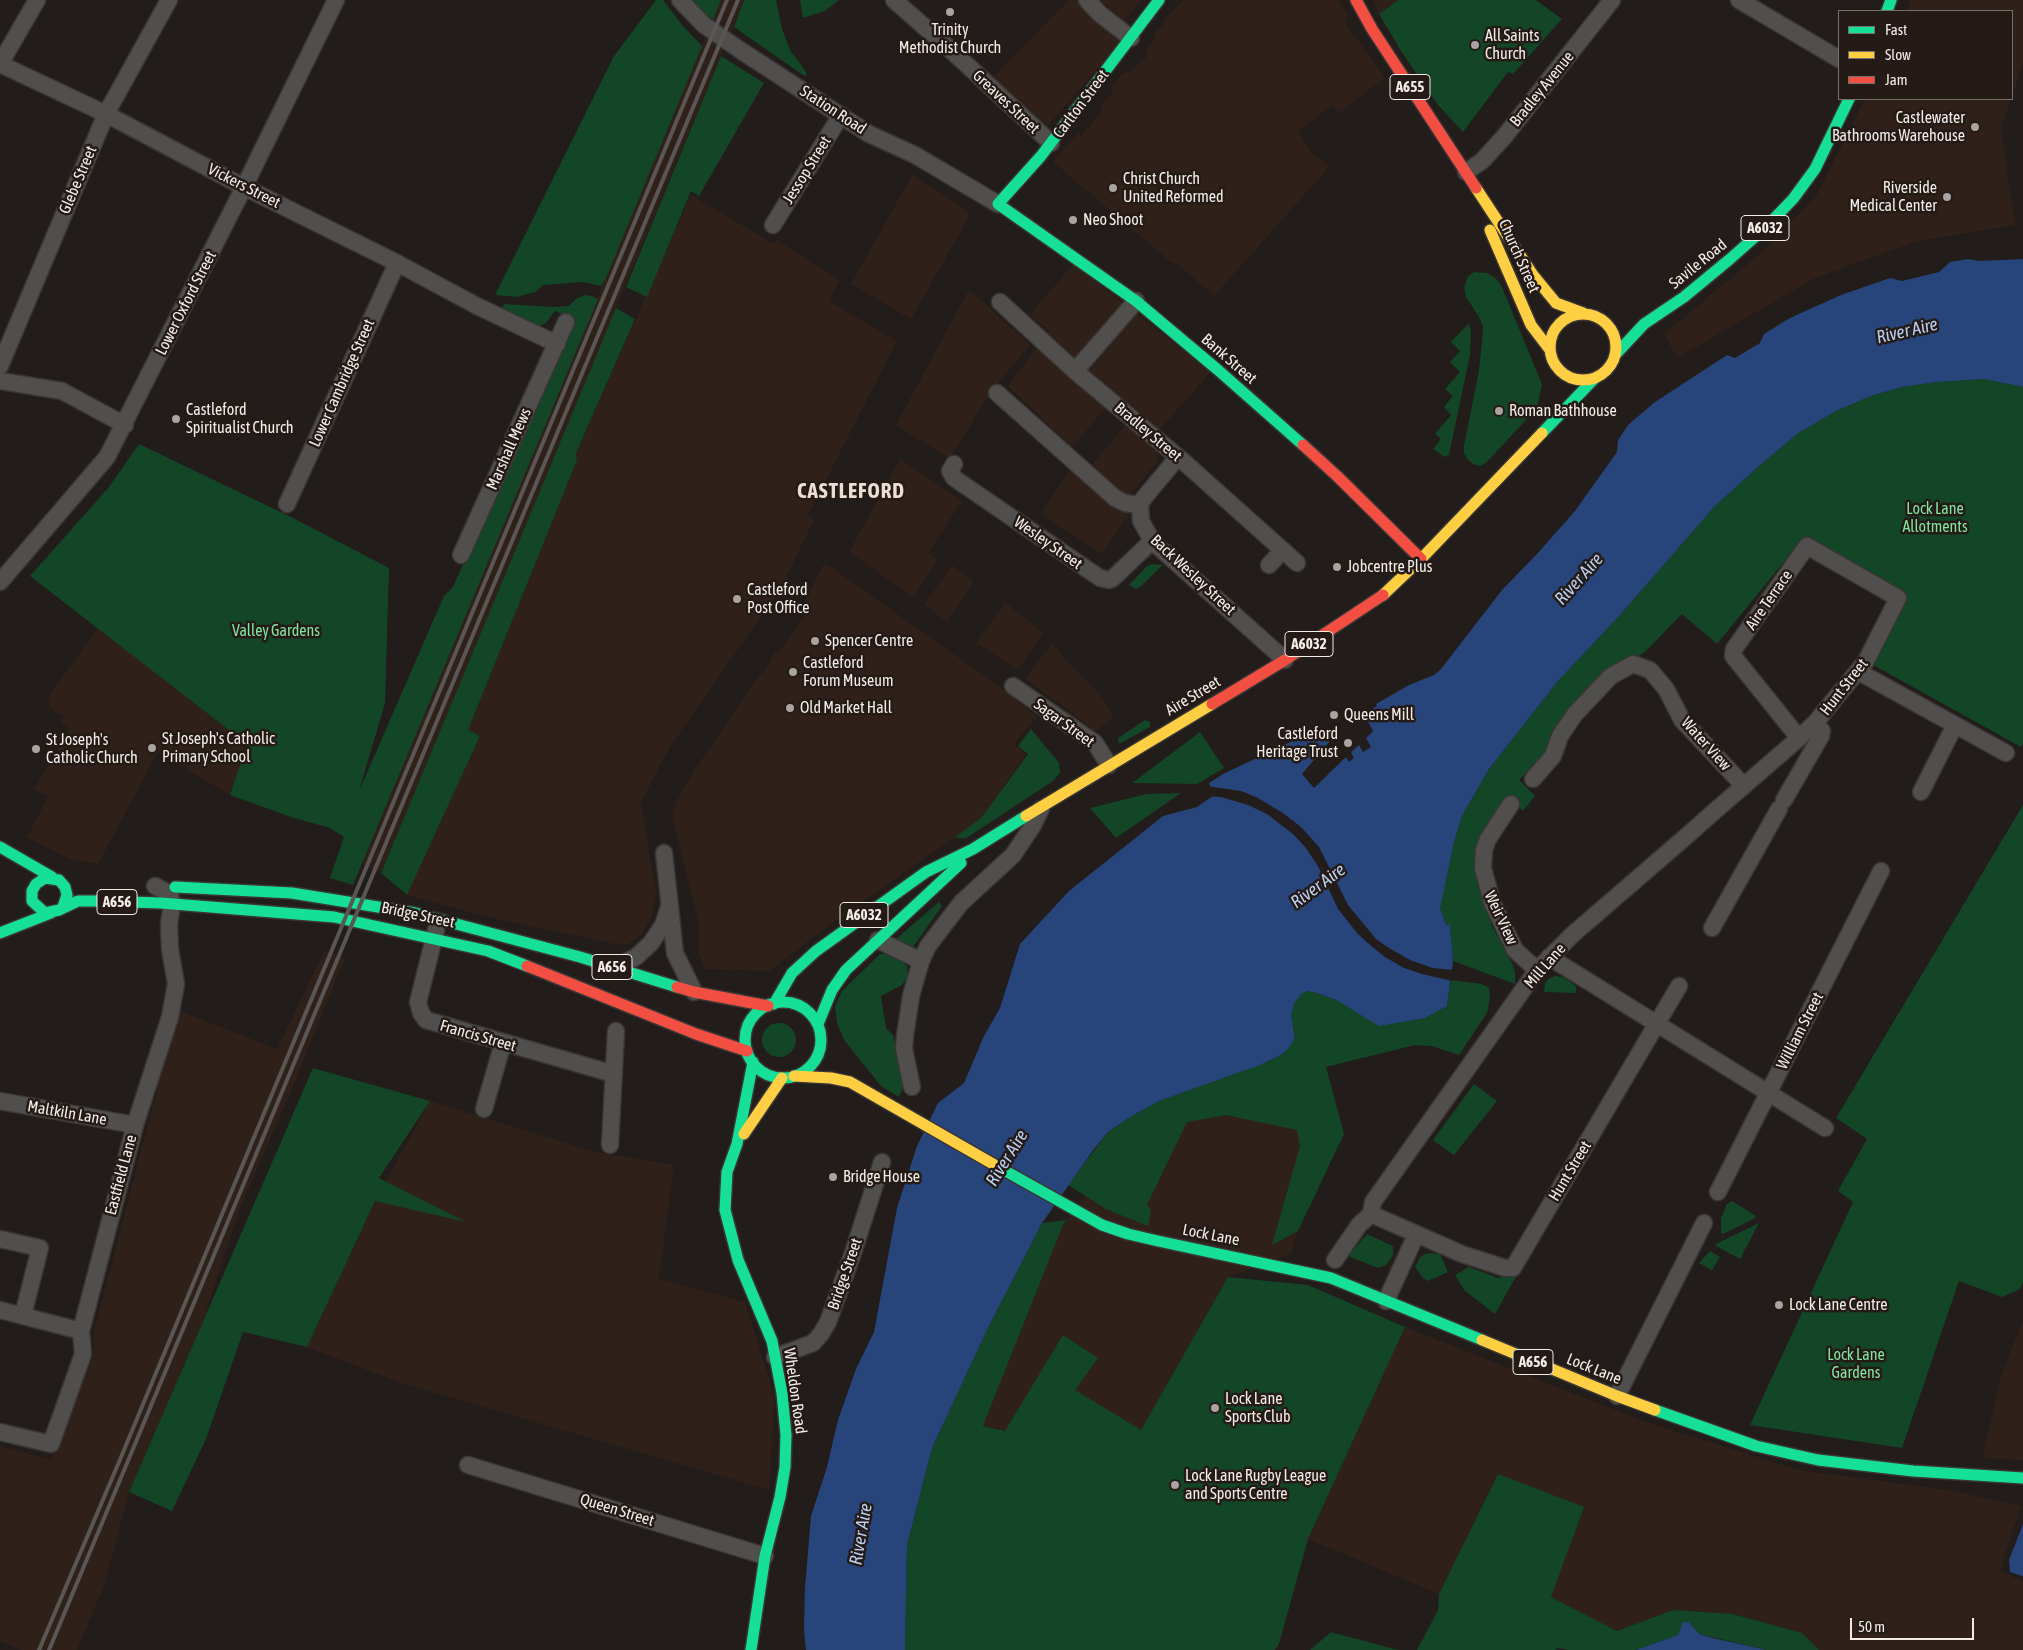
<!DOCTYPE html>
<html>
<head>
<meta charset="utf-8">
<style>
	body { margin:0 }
	#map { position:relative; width:2023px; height:1650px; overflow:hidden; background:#221c1a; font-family:"Asap Condensed",sans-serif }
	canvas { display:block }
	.legend { position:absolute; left:1838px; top:10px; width:175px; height:90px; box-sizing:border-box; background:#251b16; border:1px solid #776f6a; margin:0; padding:6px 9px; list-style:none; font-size:15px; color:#f3ece8 }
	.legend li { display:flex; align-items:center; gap:10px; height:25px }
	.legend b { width:25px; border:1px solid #776f6a }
	.scale { position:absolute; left:1850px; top:1618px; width:124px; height:22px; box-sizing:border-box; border:2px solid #f3ece8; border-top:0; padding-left:6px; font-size:15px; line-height:18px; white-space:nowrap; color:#f3ece8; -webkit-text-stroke:4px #251b16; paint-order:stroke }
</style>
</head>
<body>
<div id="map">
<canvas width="2023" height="1650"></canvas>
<ul class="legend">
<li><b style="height:6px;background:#16e098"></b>Fast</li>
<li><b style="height:6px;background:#ffcf43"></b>Slow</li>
<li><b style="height:6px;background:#f24e42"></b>Jam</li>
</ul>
<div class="scale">50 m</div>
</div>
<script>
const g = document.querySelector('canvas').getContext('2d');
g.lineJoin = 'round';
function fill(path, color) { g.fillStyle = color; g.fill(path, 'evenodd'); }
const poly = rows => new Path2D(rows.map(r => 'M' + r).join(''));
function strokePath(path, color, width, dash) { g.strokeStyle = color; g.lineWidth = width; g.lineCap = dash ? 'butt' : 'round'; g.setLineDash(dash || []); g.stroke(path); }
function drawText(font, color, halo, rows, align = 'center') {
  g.font = font + ' "Asap Condensed",sans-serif'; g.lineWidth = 5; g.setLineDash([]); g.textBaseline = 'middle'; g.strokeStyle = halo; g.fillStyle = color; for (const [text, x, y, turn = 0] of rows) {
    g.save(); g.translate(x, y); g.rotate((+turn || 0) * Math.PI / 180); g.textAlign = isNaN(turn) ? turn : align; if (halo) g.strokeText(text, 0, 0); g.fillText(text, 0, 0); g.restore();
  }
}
const built = poly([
	[690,0,744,0,381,873,362,864,713,19],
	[1069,0,1081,0,1123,39,1048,126,992,78],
	[1100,0,1143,0,1124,20],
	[1183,0,1339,0,1348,16,1344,21,1385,78,1338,113,1333,105,1298,131,1313,154,1330,166,1214,296,1179,265,1171,262,1053,162,1078,133,1081,136,1101,112,1101,106,1112,93,1112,86,1123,73,1131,72,1143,59,1146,59,1146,51,1155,39,1153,36,1165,22,1163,21],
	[1373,0,1397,0,1379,14],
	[1910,0,2023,0,2023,64,2012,98,2012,11,1906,11],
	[1865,99,2011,99,2001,127,2015,225,1918,241,1815,278,1677,358,1664,334,1767,248,1817,195],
	[912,175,969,212,969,217,911,319,851,284],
	[691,195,774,244,777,240,840,281,830,296,832,303,897,341,808,515,814,520,782,586,670,747,641,802,656,894,652,916,644,931,637,939,628,944,619,945,488,917,407,895,480,736,468,730,577,460,576,453],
	[1073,264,1211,372,1152,438,1159,449,1157,462,1133,492,1128,495,1123,496,1089,468,1126,425,1105,409,1072,447,1008,386,1049,331,1030,315],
	[971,291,1030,345,991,391,950,459,896,425,967,293],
	[900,459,962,501,930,550,929,553,938,559,913,597,849,552],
	[1071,468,1130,513,1102,554,1041,514],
	[827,564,1000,687,1037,717,1014,744,1026,754,981,819,829,925,770,971,705,969,698,951,698,922,672,815,676,802,695,769,761,673,763,674,776,650,779,652,812,606,805,602,822,566],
	[952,565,974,581,947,622,924,605],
	[1005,602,1043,633,1018,670,976,643],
	[98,628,247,744,230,795,158,752,98,864,71,860,27,837,48,797,34,789,70,729,61,723,64,717,50,708,48,697],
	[1052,643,1068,662,1098,691,1114,716,1097,731,1093,730,1070,711,1025,679],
	[325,950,345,958,292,1089,238,1213,203,1321,129,1492,105,1583,77,1650,21,1650,0,1641,0,1446,52,1460,94,1354,94,1331,178,1010,277,1049],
	[1229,1098,1330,1112,1291,1254,1228,1277,1141,1431,1074,1390,1005,1431,983,1426,1063,1224,1129,1141],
	[430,1101,595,1152,674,1165,659,1279,745,1302,775,1397,769,1490,401,1383,307,1347,375,1201],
	[2023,1320,2023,1460,1982,1458,2001,1376],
	[1405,1327,1646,1422,1799,1470,1949,1490,2021,1506,2000,1571,2023,1581,2023,1650,1819,1650,1802,1633,1734,1614,1673,1610,1617,1631,1551,1597,1498,1474,1439,1594,1308,1539]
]);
const green = poly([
	[656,0,663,0,682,25,702,46,606,278,601,286,583,282,543,285,535,292,517,297,495,295,614,56],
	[690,0,721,0,713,19,693,5],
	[744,0,776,0,782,29,790,50,806,72,806,76,803,75,734,27],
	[800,0,839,0,825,11,803,18],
	[1398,0,1536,0,1562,19,1513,74,1508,72,1463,132,1438,105,1401,51,1379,14],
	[721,56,764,83,699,196,691,191,647,297,626,287],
	[1474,272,1487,273,1495,278,1501,285,1542,384,1537,408,1487,462,1480,466,1475,465,1468,460,1464,453,1464,446,1479,370,1482,341,1483,327,1479,317,1466,297,1464,288,1468,276],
	[585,295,592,296,598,299,353,885,330,878,344,837,330,828,291,817,230,795,247,744,30,576,109,487,139,444,295,519,389,568,385,703,359,791,444,596,453,587,572,318,555,311,546,323,536,328,501,310,504,304,552,307,569,306,576,299],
	[616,308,635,319,576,453,577,460,468,730,480,736,407,895,381,873],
	[1469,323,1471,332,1470,355,1449,455,1445,457,1433,449,1441,439,1435,434,1451,415,1444,407,1453,396,1445,389,1460,372,1450,362,1460,351,1451,342],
	[1984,379,2023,387,2023,743,2021,747,1866,661,1898,598,1800,542,1717,644,1682,614,1645,652,1603,678,1553,744,1519,780,1535,796,1523,811,1507,797,1502,802,1485,833,1476,860,1478,888,1487,906,1492,926,1512,963,1515,972,1515,984,1453,961,1450,924,1446,925,1440,908,1441,899,1454,842,1462,816,1489,769,1558,681,1621,614,1714,507,1759,466,1797,434,1836,411,1871,396,1902,387,1937,382],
	[1152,564,1163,565,1141,586,1136,589,1129,585,1147,566],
	[1145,720,1150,722,1150,727,1119,744,1118,738],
	[1031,729,1059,763,1060,773,1053,781,965,839,955,837,981,818,1028,754,1018,746],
	[1200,732,1224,768,1197,784,1132,783],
	[1181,793,1116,838,1090,808,1146,794],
	[2023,805,2023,1282,2020,1289,2002,1297,1959,1281,1902,1448,1750,1425,1853,1202,1838,1191,1867,1139,1836,1118],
	[939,902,942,906,913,947,896,939],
	[890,953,897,957,907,966,908,976,902,985,881,996,886,1028,893,1035,904,1085,899,1097,881,1086,844,1040,837,1023,835,1006,842,991,880,954],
	[1555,976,1563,977,1576,986,1576,993,1544,992,1545,983,1548,979],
	[1451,980,1482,984,1489,988,1490,999,1487,1013,1459,1055,1432,1046,1415,1045,1326,1067,1344,1134,1298,1231,1272,1245,1300,1146,1297,1130,1226,1115,1187,1122,1147,1205,1151,1210,1148,1226,1106,1209,1068,1185,1108,1132,1130,1117,1159,1101,1270,1061,1279,1056,1295,1039,1291,1016,1294,1004,1301,994,1307,991,1317,993,1336,1000,1379,1025,1425,1018,1447,1006],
	'762 1040a17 17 0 1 1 34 0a17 17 0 1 1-34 0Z',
	[313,1068,430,1101,379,1178,466,1222,375,1201,307,1347,243,1332,206,1439,172,1511,129,1492],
	[1474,1084,1497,1101,1454,1155,1433,1140],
	[1732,1201,1756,1216,1755,1218,1723,1234,1721,1233,1721,1218,1727,1204],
	[1066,1220,1063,1225,983,1426,1005,1431,1063,1335,1098,1358,1075,1390,1141,1430,1228,1277,1308,1285,1405,1327,1308,1539,1279,1644,1275,1650,905,1650,907,1545,932,1448,988,1328,1042,1223],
	[1759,1223,1740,1259,1716,1246,1716,1244],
	[1367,1234,1393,1246,1393,1256,1386,1265,1378,1268,1348,1256],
	[1710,1251,1720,1257,1712,1270,1699,1263],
	[1432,1253,1440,1254,1448,1272,1428,1281,1423,1278,1415,1267,1420,1257,1425,1254],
	[1469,1267,1498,1278,1518,1273,1495,1314,1464,1290,1455,1275],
	[1498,1474,1584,1507,1551,1597,1617,1631,1673,1610,1733,1614,1802,1633,1819,1650,1767,1650,1699,1634,1689,1622,1683,1623,1678,1635,1636,1650,1569,1650,1558,1648,1555,1650,1417,1650,1438,1610,1439,1594],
	[1331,1632,1398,1650,1310,1650]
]);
const water = poly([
	[1968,259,1979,261,2023,259,2023,387,1984,379,1937,382,1902,387,1871,396,1836,411,1797,434,1759,466,1714,507,1621,614,1558,681,1489,769,1462,816,1454,842,1440,908,1446,925,1450,924,1453,961,1447,1006,1425,1018,1379,1026,1336,1000,1317,993,1307,991,1301,994,1294,1004,1291,1016,1295,1039,1287,1050,1279,1056,1260,1065,1159,1101,1130,1117,1108,1132,1094,1149,1042,1223,988,1328,932,1448,907,1545,905,1650,806,1650,804,1630,805,1588,811,1516,827,1467,838,1420,856,1369,874,1332,897,1208,917,1146,938,1103,964,1083,984,1036,1000,1008,1020,944,1069,891,1163,816,1197,807,1213,796,1209,783,1223,774,1322,727,1330,741,1302,774,1314,788,1346,757,1349,762,1354,758,1351,752,1359,745,1363,752,1371,747,1366,738,1373,731,1364,714,1377,706,1376,704,1409,685,1434,675,1441,669,1502,590,1537,554,1575,511,1617,452,1618,440,1629,424,1655,402,1727,355,1735,358,1760,343,1764,334,1790,318,1841,295,1890,278,1902,281,1939,272,1950,262],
	[2023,1524,2023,1576,2022,1576,2010,1572,2009,1560],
	[1683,1622,1689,1622,1699,1634,1713,1638,1767,1650,1636,1650,1678,1635]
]);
const pier = poly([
	[1207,786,1241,791,1256,797,1283,813,1301,827,1319,847,1348,905,1376,939,1389,948,1410,960,1433,968,1454,970,1453,981,1422,974,1404,968,1385,957,1370,945,1358,934,1338,909,1319,868,1306,848,1293,834,1267,814,1248,805,1221,797,1208,796,1210,795]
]);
const street = poly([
	[680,0,704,25,740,50,869,134,915,155,998,204],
	[894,0,953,52,1051,143],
	[1087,0,1100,14,1131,38],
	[1739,0,1839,59],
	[0,64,106,114,244,187,397,263,477,306,557,344],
	[0,64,37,0],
	[1466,172,1482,161,1504,137,1612,0],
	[773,225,841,115],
	[1000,302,1075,371,1184,462,1297,563],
	[0,366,106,114,169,0],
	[1075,371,1136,301],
	[0,381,62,391,125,425],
	[997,393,1115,498,1125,503,1140,505,1141,521,1152,541,1285,660],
	[954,464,950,471,954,478,1100,578,1109,580,1112,579,1152,541],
	[287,504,397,263],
	[1140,505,1143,499,1178,457],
	[461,555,566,322],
	[1269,565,1283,550],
	[0,582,107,457,244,187,336,0],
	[1859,672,2006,753],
	[1013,686,1095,743,1109,765],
	[1533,779,1553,756,1560,736,1575,714,1611,676,1633,664,1650,670,1666,689,1682,720,1744,786],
	[1921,792,1955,725],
	[1784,800,1821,736,1822,731,1815,723],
	[1511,804,1488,839,1484,850,1483,868,1492,902,1515,950,1537,970],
	[664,853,675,953,694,992],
	[1712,928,1779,809],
	[436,930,418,1002,421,1013,426,1020,614,1074],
	[878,940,921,961],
	[1549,957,1825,1128],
	[614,968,636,957,651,943,663,925,669,907],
	[912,1087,904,1049,905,1036,911,996,921,961,928,946,961,903,1013,855,1032,827,1041,809],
	[0,1101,135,1125],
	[484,1109,503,1043],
	[610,1145,616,1031],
	[1718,1192,1881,871],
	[1371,1214,1462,1254,1505,1268,1513,1268,1679,986],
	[0,1239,40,1248,23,1315],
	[1335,1260,1359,1225,1371,1214,1373,1202,1537,970,1572,935,1682,840,1716,810,1799,738,1815,723,1866,661,1898,598,1807,546,1734,649,1733,656,1799,738],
	[1386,1301,1416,1235],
	[0,1310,81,1331],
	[775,1357,813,1343,821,1334,828,1322,853,1253,882,1162],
	[1617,1396,1704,1223],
	[0,1432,51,1444,83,1354,81,1331,135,1125,170,1017,176,984,170,949,169,924,172,904,170,894,155,886],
	[468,1465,765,1556]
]);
const fast = poly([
	[1159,0,1041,156,998,204,1136,301,1218,370,1303,445],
	[1887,11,1891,0],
	[1616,354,1644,324,1684,297,1730,259,1765,228,1793,199,1815,169,1849,99],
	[1542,433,1595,378],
	[0,847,52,877],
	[175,887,292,893,415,913,580,957,677,987],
	[63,907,67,895,65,887,59,880,45,878,36,884,32,891,32,901,45,913,59,910,78,901,99,901,161,903,334,917,488,951,527,966],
	[0,933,51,913],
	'745 1040a38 38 0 1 1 76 0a38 38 0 1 1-76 0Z',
	[774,1004,792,973,816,951,926,872,973,849,1026,816],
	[818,1024,832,990,846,970,961,863],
	[993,1164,1102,1225,1128,1234,1158,1241,1331,1278,1482,1340],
	[1655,1410,1756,1446,1818,1460,1913,1471,2023,1478],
	[751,1650,765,1556,780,1497,785,1467,786,1435,782,1393,772,1341,738,1260,725,1210,727,1172,737,1144,753,1062]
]);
const slow = poly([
	[1476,188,1533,275,1556,303,1583,313],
	[1490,230,1531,325,1550,350],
	'1550 347a33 33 0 1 1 66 0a33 33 0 1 1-66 0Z',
	[1383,595,1421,559,1542,433],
	[1026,816,1212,704],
	[794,1076,831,1078,850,1082,993,1164],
	[744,1134,782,1078],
	[1482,1340,1617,1396,1655,1410]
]);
const jam = poly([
	[1356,0,1372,29,1476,188],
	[1303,445,1337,476,1421,559],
	[1212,704,1285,660,1383,595],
	[527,966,696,1034,747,1051],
	[677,987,694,992,768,1006]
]);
const rail = poly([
	[39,1650,119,1462,727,0],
	[49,1650,738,0]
]);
const markers = [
	[950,12,5,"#aaa3a0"],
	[1475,45,5,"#aaa3a0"],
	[1975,127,5,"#aaa3a0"],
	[1113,188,5,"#aaa3a0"],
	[1947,197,5,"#aaa3a0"],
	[1073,220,5,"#aaa3a0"],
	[1499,411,5,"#aaa3a0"],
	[176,419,5,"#aaa3a0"],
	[1337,567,5,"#aaa3a0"],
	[737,599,5,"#aaa3a0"],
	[815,641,5,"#aaa3a0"],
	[793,672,5,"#aaa3a0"],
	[790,708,5,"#aaa3a0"],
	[1334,715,5,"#aaa3a0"],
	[1348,743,5,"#aaa3a0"],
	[152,748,5,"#aaa3a0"],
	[36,749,5,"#aaa3a0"],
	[833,1177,5,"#aaa3a0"],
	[1779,1305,5,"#aaa3a0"],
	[1215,1408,5,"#aaa3a0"],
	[1175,1485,5,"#aaa3a0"]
];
const shields = [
	[1410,87,40],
	[1765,228,48],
	[1309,644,48],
	[117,902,40],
	[864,915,48],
	[612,967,40],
	[1533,1362,40]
];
const shieldNames = [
	["A655",1410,87],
	["A6032",1765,228],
	["A6032",1309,644],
	["A656",117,902],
	["A6032",864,915],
	["A656",612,967],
	["A656",1533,1362]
];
const poiNames = [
	["Trinity",950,30,"center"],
	["Methodist Church",950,48,"center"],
	["All Saints",1485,36],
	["Church",1485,54],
	["Castlewater",1965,118,"right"],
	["Bathrooms Warehouse",1965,136,"right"],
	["Christ Church",1123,179],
	["United Reformed",1123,197],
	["Riverside",1937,188,"right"],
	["Medical Center",1937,206,"right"],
	["Neo Shoot",1083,220],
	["Castleford",186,410],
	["Spiritualist Church",186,428],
	["Roman Bathhouse",1509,411],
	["Jobcentre Plus",1347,567],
	["Castleford",747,590],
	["Post Office",747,608],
	["Spencer Centre",825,641],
	["Castleford",803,663],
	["Forum Museum",803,681],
	["Old Market Hall",800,708],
	["Queens Mill",1344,715],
	["Castleford",1338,734,"right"],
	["Heritage Trust",1338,752,"right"],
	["St Joseph's Catholic",162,739],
	["Primary School",162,757],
	["St Joseph's",46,740],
	["Catholic Church",46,758],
	["Bridge House",843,1177],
	["Lock Lane Centre",1789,1305],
	["Lock Lane",1225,1399],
	["Sports Club",1225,1417],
	["Lock Lane Rugby League",1185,1476],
	["and Sports Centre",1185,1494]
];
const streetNames = [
	["Bradley Avenue",1542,89,-51],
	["Greaves Street",1006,102,43],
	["Carlton Street",1081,104,-53],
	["Station Road",833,110,33],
	["Jessop Street",807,170,-58],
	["Glebe Street",78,180,-67],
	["Vickers Street",244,186,27],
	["Church Street",1519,256,66],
	["Savile Road",1698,264,-39],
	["Lower Oxford Street",186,303,-63],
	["Bank Street",1229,359,41],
	["Lower Cambridge Street",342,383,-66],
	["Bradley Street",1148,432,40],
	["Marshall Mews",509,449,-66],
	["Wesley Street",1048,543,35],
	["Back Wesley Street",1193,575,43],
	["Aire Terrace",1769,600,-55],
	["Hunt Street",1844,687,-52],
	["Aire Street",1193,696,-31],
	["Sagar Street",1064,723,36],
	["Water View",1706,744,48],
	["Bridge Street",418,915,12],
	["Weir View",1501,918,65],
	["Mill Lane",1545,966,-49],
	["William Street",1800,1031,-63],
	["Francis Street",478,1036,16],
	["Maltkiln Lane",67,1113,10],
	["Hunt Street",1570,1171,-59],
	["Eastfield Lane",121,1175,-75],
	["Lock Lane",1211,1235,11],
	["Bridge Street",845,1274,-71],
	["Lock Lane",1594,1369,22],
	["Wheldon Road",795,1391,82],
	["Queen Street",617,1510,17]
];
const parkNames = [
	["Lock Lane",1935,509],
	["Allotments",1935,527],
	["Valley Gardens",276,631],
	["Lock Lane",1856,1355],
	["Gardens",1856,1373]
];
const waterNames = [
	["River Aire",1907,331,-13],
	["River Aire",1579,579,-48],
	["River Aire",1318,886,-36],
	["River Aire",1007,1158,-58],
	["River Aire",861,1534,-80]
];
const districtNames = [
	["CASTLEFORD",851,491]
];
fill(built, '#2f2119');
fill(green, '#134527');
fill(water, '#27457a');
fill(pier, '#221c1a');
strokePath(street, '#3a3634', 19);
strokePath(fast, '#3a3634', 14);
strokePath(slow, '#3a3634', 14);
strokePath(jam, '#3a3634', 14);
strokePath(street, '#514f4e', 16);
strokePath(fast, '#16e098', 11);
strokePath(slow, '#ffcf43', 11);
strokePath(jam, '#f24e42', 11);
strokePath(rail, '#595655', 4);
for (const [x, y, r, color] of markers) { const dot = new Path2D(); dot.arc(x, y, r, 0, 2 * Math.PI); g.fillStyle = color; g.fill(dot); strokePath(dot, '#251b16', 2); }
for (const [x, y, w] of shields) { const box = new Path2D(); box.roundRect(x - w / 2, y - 12.5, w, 25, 4); g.fillStyle = '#251b16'; g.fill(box); strokePath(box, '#f3ece8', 1); }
drawText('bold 15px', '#f3ece8', null, shieldNames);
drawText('16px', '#f3ece8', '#251b16', poiNames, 'left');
drawText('16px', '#f3ece8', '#251b16', streetNames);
drawText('16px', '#7fe5a0', '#251b16', parkNames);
drawText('italic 18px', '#bbcff3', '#251b16', waterNames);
g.letterSpacing = '1px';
drawText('bold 21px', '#ecded6', '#251b16', districtNames);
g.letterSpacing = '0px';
</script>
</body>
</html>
